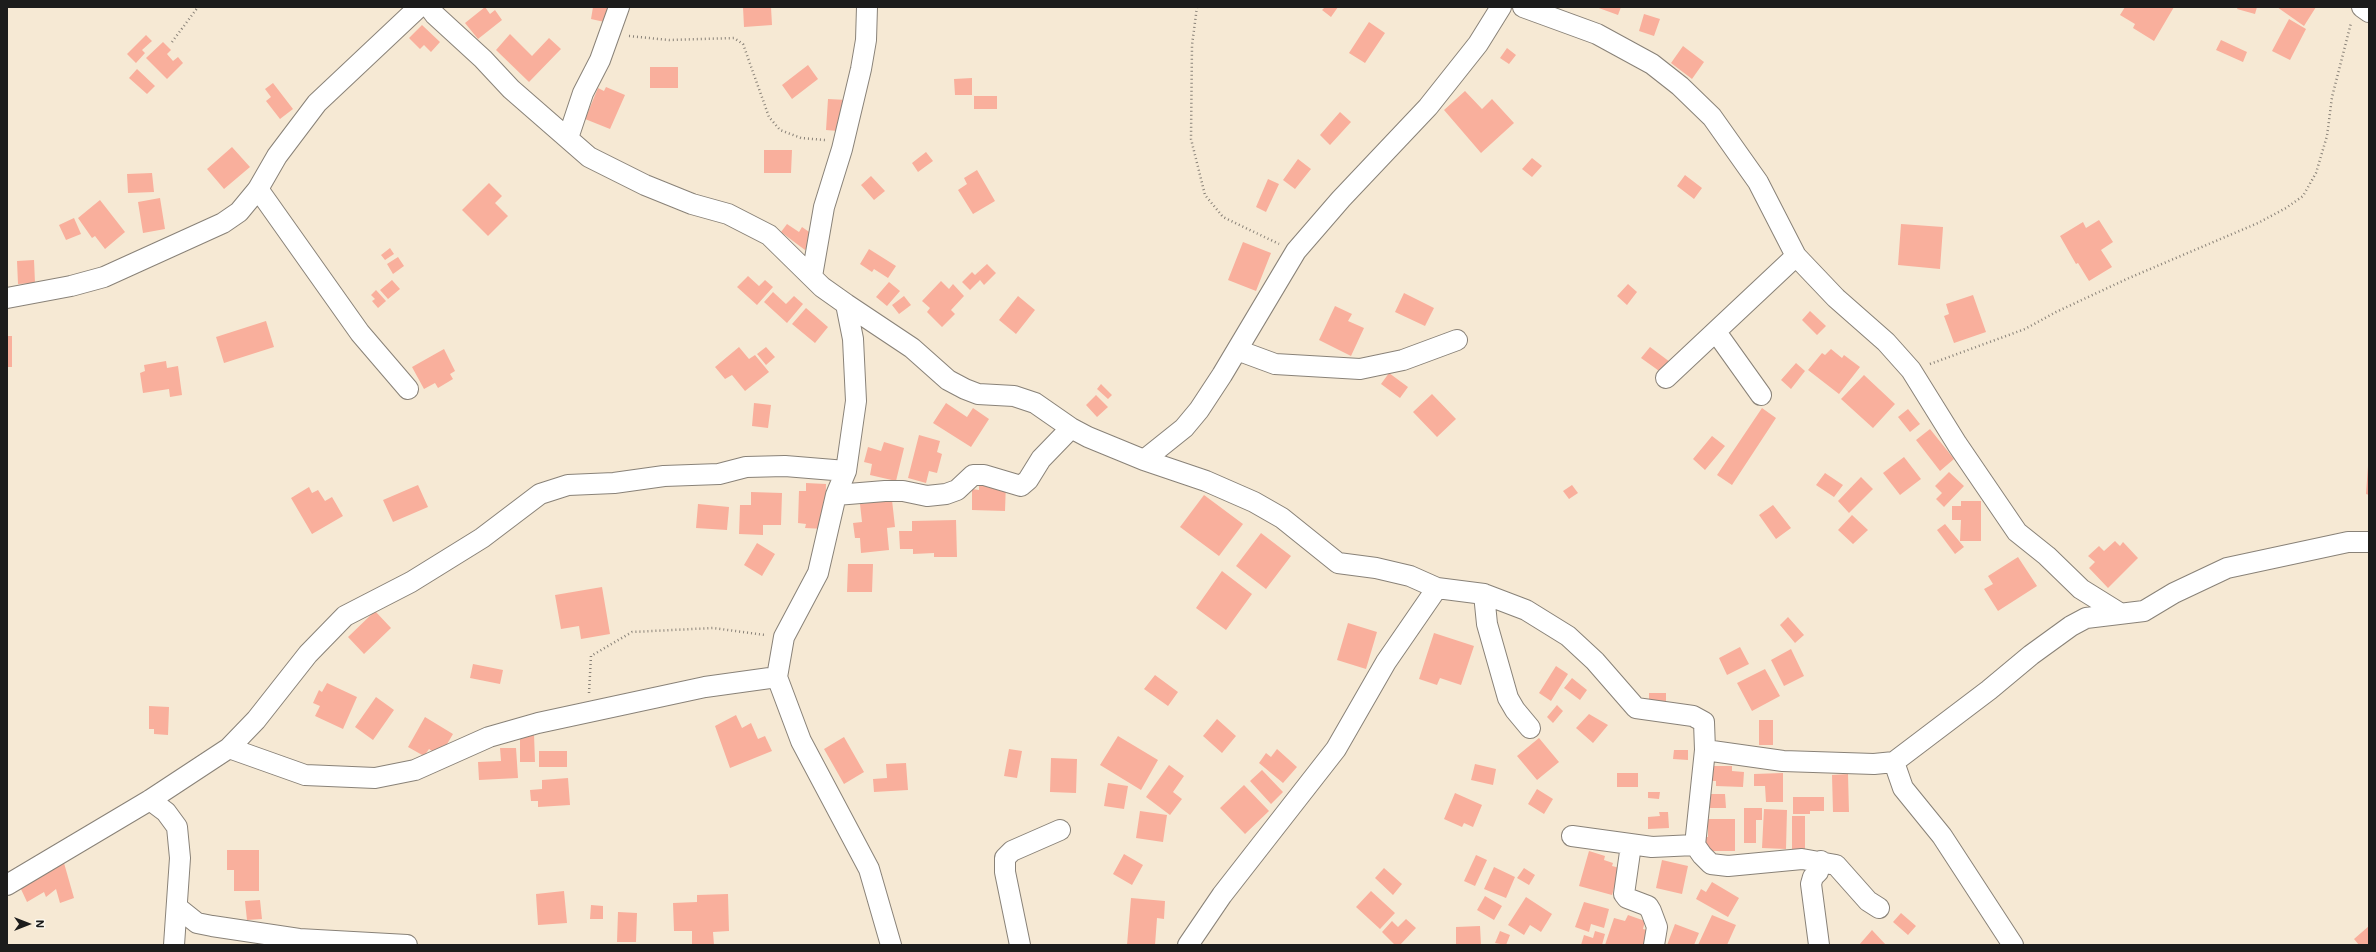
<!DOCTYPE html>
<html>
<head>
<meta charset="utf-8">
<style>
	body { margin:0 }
	#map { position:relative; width:2376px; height:952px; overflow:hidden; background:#f6e9d4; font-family:Mali,sans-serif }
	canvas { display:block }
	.frame { position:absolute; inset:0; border:8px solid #1c1c1c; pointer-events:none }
	.north { position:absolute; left:8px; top:904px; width:40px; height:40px; -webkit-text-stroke:3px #fbf7ec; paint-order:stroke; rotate:90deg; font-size:11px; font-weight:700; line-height:16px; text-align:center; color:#1c1c1c }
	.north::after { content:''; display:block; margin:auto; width:14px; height:18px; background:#1c1c1c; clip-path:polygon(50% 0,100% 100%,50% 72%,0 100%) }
</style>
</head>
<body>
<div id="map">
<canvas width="2376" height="952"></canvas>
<div class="frame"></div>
<div class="north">N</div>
</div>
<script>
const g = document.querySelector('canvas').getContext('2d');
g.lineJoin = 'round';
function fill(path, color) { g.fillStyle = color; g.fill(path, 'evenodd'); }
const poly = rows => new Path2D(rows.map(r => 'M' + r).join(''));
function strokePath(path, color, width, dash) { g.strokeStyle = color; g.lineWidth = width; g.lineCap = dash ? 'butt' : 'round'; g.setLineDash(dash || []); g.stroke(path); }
const building = poly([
	[485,7,490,14,495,10,502,20,478,39,465,23],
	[593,7,613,7,609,23,591,19],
	[743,7,771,7,772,25,744,27],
	[1325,7,1338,7,1331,17,1322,10],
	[1596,7,1621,7,1618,15],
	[2125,7,2174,7,2154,41,2133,28,2135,24,2120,15],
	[2238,7,2257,7,2255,14,2237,9],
	[2277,7,2316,7,2304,26],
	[1644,14,1660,19,1654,36,1639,31],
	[2289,19,2306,29,2290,60,2272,51],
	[1369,22,1385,33,1365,63,1349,53],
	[422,25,440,42,431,52,424,45,420,49,409,38],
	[510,34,532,56,549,38,561,49,529,82,496,50],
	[146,35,152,41,142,50,145,53,136,63,127,54],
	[2221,40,2247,52,2243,62,2216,50],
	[163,42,171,50,167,54,173,61,178,57,183,63,167,79,146,58],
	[1683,46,1704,62,1692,79,1671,63],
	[1507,48,1516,55,1509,64,1500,58],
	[808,65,818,79,792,99,782,85],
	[650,67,678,67,678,88,650,88],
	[137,69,155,86,147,94,129,78],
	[972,78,972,95,955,95,954,79],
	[273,83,293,109,280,119,266,101,271,97,265,89],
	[606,87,625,95,610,129,585,119,598,88,604,91],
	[1465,91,1482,109,1492,99,1514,123,1481,153,1444,110],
	[974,96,997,96,997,109,974,109],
	[828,99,847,100,838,131,826,130],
	[1340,112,1351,122,1330,145,1320,135],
	[232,147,250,167,224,189,207,169],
	[764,150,792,150,791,173,764,173],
	[926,152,933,161,918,172,912,163],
	[1532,158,1542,166,1532,177,1522,169],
	[1298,159,1311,169,1295,189,1283,180],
	[977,170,995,201,973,214,958,190,967,184,964,178],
	[152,173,154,192,128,193,127,174],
	[1685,175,1702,188,1694,199,1677,186],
	[871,176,885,191,874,200,861,185],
	[1268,179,1279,184,1266,212,1256,207],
	[489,183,502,196,495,203,508,216,488,236,462,210],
	[160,198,165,229,143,233,138,202],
	[100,200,125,232,105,249,95,236,92,238,78,218],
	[74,218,81,234,66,240,59,225],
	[2099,220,2113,242,2101,250,2112,267,2089,281,2078,263,2076,264,2060,236,2083,222,2086,228],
	[787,224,799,232,802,227,815,236,805,250,781,232],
	[1901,224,1943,227,1940,269,1898,265],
	[1243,242,1271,253,1256,291,1228,280],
	[390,248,394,254,385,260,381,255],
	[869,249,896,266,888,278,874,269,872,272,860,264],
	[398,257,404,266,393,274,387,264],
	[34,260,35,283,18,284,17,261],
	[987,264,996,273,984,285,980,280,970,290,962,282,972,272,975,275],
	[748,276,759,286,765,280,773,287,757,305,737,287],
	[392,280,400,289,388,299,380,290],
	[941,281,949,289,953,284,964,296,951,310,955,314,942,327,927,312,930,308,922,301],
	[889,282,900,291,887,306,876,297],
	[1628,284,1637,292,1627,305,1617,296],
	[376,290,386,301,378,308,372,301,375,299,371,295],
	[773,292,786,304,794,296,803,304,787,323,764,302],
	[1404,293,1434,308,1425,326,1395,312],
	[1973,295,1986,332,1954,343,1944,316,1949,314,1946,304],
	[904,296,911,305,899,314,892,305],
	[1018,296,1035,310,1016,334,999,320],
	[1335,306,1352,314,1348,321,1364,328,1351,356,1319,340],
	[806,308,828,327,815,343,792,324],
	[1810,311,1826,326,1817,335,1802,320],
	[266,321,274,347,224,363,216,337],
	[7,336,12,336,12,367,7,367],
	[739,347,749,359,755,355,769,372,745,391,732,375,725,379,715,367],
	[766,347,775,357,766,365,757,354],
	[1650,347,1670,362,1662,373,1641,358],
	[444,349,455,371,450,374,453,379,438,388,435,383,424,389,412,367],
	[1831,349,1842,358,1844,355,1860,367,1839,394,1808,370,1822,353,1825,355],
	[166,361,167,368,178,366,182,395,170,397,169,389,143,393,140,373,145,371,144,365],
	[1796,363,1805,371,1791,389,1781,380],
	[1389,373,1408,387,1400,398,1381,384],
	[1864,375,1895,404,1873,428,1841,399],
	[1101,384,1112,395,1108,399,1097,389],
	[1432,394,1456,419,1437,437,1413,412],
	[1096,395,1108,407,1097,417,1086,405],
	[754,403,771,405,768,428,752,426],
	[946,403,967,417,973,408,989,419,971,447,933,423],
	[1762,408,1776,418,1732,485,1717,475],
	[1908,409,1920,424,1910,432,1898,417],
	[1930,429,1954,459,1940,471,1916,440],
	[919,435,940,441,937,452,942,454,937,473,929,471,926,483,908,478],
	[1712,436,1725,446,1705,470,1693,459],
	[884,442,904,448,896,481,870,475,872,464,864,462,868,447,881,451],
	[1904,457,1921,479,1900,495,1883,473],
	[2368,466,2369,466,2369,495,2366,494],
	[1949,472,1964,486,1944,507,1936,499,1942,493,1935,486],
	[1825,473,1843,485,1834,497,1816,485],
	[1861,477,1873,489,1849,513,1838,501],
	[979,481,1006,482,1005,511,972,510,972,489,979,490],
	[806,483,826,484,825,529,805,528,806,524,798,523,799,491,806,491],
	[418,485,428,507,393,522,383,500],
	[1572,485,1578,493,1569,499,1563,491],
	[309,487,312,493,318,490,325,501,332,497,343,516,312,534,291,498],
	[751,492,782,493,781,525,763,525,763,535,739,534,740,505,751,505],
	[1204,495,1243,524,1219,556,1180,527],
	[892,500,895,527,887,528,889,550,861,553,860,538,855,538,853,523,862,522,860,504],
	[1961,501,1981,501,1981,541,1960,541,1961,520,1952,520,1952,506,1961,506],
	[698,504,729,507,727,530,696,528],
	[1773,505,1791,528,1776,539,1759,515],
	[1852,515,1868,530,1853,544,1838,530],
	[956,520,957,557,934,557,934,553,913,554,913,549,900,549,899,531,912,531,912,521],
	[1945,524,1964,547,1955,554,1937,530],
	[1261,533,1291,556,1266,589,1236,566],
	[2115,541,2120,546,2123,542,2138,558,2108,588,2089,568,2095,562,2088,556,2099,546,2104,551],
	[757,543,775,554,762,576,744,565],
	[2018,557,2037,586,1998,611,1984,589,1993,584,1988,576],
	[848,564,873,564,872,592,847,592],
	[1222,571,1252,594,1226,630,1196,608],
	[602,587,610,634,581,639,579,626,561,629,555,595],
	[375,611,391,628,364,654,348,637],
	[1788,617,1804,635,1795,643,1780,625],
	[1348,623,1377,632,1366,669,1337,660],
	[1434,633,1474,646,1461,685,1440,678,1437,685,1419,679],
	[1740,647,1749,664,1727,675,1719,658],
	[1791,649,1804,676,1784,686,1771,660],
	[473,664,503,670,500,684,470,678],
	[1556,666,1568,674,1551,701,1539,693],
	[1765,669,1780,696,1752,711,1737,683],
	[1155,675,1178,692,1168,706,1144,689],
	[1572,678,1587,690,1580,700,1564,688],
	[327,683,357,697,343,729,315,716,320,706,313,703,319,690,322,692],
	[1649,693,1666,693,1666,705,1649,705],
	[376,697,394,710,373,740,355,727],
	[1557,705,1563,711,1553,723,1547,717],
	[149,706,169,707,168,735,154,734,154,729,149,729],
	[1589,714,1608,725,1593,743,1576,728],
	[736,715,742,728,751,723,758,739,765,736,772,751,730,768,715,726],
	[425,717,453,734,440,756,429,749,424,756,408,747],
	[1217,719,1236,736,1222,753,1203,736],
	[1759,720,1773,720,1773,745,1759,745],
	[520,734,534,734,535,762,520,762],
	[1118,736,1158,760,1141,790,1100,765],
	[844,737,864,772,844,784,824,749],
	[1539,738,1559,762,1537,780,1517,756],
	[500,748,516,748,518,778,479,780,478,762,501,761],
	[1009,749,1022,751,1017,778,1004,776],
	[1277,749,1297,767,1283,783,1259,763,1266,753,1271,757],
	[1674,750,1688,750,1688,760,1673,759],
	[539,751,567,751,567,767,539,767],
	[1051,758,1077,759,1076,793,1050,792],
	[906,763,908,790,874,792,873,779,887,778,886,764],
	[1475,764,1496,769,1493,785,1471,780],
	[1169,765,1184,776,1173,792,1182,799,1170,815,1146,797],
	[1710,766,1732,766,1732,771,1744,772,1743,787,1716,786,1716,781,1710,781],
	[1262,770,1283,792,1271,804,1250,781],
	[1617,773,1638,773,1638,787,1617,787],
	[1783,773,1783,802,1766,802,1765,786,1754,786,1754,774],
	[1848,774,1849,812,1833,812,1832,775],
	[568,778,570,805,538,807,538,801,531,801,530,790,542,789,542,780],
	[1108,783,1128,786,1124,809,1104,806],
	[1244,785,1269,811,1245,834,1220,808],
	[1537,789,1553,799,1544,814,1528,804],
	[1648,792,1660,792,1659,799,1648,798],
	[1455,793,1482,805,1473,827,1464,823,1462,827,1444,819],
	[1705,794,1725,794,1726,808,1705,808],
	[1793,797,1824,797,1824,811,1810,811,1810,814,1793,814],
	[1744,808,1762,808,1762,820,1756,820,1756,843,1744,843],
	[1764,809,1787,810,1786,849,1762,848],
	[1140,811,1167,815,1163,842,1136,838],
	[1659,812,1668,812,1669,828,1648,829,1648,817,1660,816],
	[1792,816,1805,816,1805,858,1792,858],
	[1708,819,1735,819,1735,851,1704,851,1704,837,1708,837],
	[227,850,259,850,259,891,234,891,234,870,227,870],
	[1589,851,1605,856,1604,860,1613,863,1612,866,1620,868,1612,895,1579,886],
	[1124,854,1143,865,1132,885,1113,874],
	[1476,855,1487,860,1475,886,1464,881],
	[1662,860,1688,866,1682,894,1656,888],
	[64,863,74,898,60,903,56,889,46,897,44,892,27,902,20,887],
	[1494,867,1515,877,1506,898,1484,889],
	[1384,868,1402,884,1393,895,1375,878],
	[1524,868,1535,875,1529,885,1517,878],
	[1712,882,1739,898,1728,917,1696,899,1701,889,1706,892],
	[564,891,567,923,538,925,536,894],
	[1371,891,1395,913,1380,929,1356,907],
	[728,894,729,931,713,932,714,945,692,945,692,931,674,931,673,903,697,902,697,895],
	[1485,896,1502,906,1494,920,1477,910],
	[1526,897,1552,914,1541,932,1530,925,1524,935,1508,925],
	[1131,898,1165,901,1164,919,1157,918,1155,945,1127,945],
	[260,900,262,919,247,920,245,901],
	[1584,902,1609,909,1604,928,1591,924,1589,932,1575,927],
	[591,905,603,906,603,919,590,919],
	[618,912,637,913,636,942,617,942],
	[1901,913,1916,926,1908,935,1893,922],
	[1628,915,1645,921,1643,929,1651,931,1646,945,1605,945,1614,918,1625,921],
	[1712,915,1736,925,1727,945,1698,945],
	[1406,919,1416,928,1400,945,1395,945,1382,932,1392,921,1398,927],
	[1675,924,1699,933,1694,945,1667,945],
	[1480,926,1481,945,1456,945,1456,927],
	[2369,926,2369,945,2359,945,2354,939],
	[1872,930,1886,945,1859,945],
	[1500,931,1510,935,1506,945,1495,943],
	[1595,931,1605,934,1602,945,1581,945,1584,935,1593,938]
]);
const path = poly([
	[1197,7,1192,45,1191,139,1205,195,1223,217,1279,244],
	[629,36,669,40,734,38,743,44,769,117,780,130,801,138,825,140],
	[172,42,198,7],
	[1930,364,2025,329,2056,312,2129,278,2258,223,2286,208,2303,196,2316,173,2327,136,2332,97,2351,23],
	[589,693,591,656,632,632,713,628,765,635]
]);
const minor = poly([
	[429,7,435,15,483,59,511,89,589,157,645,185,692,204,728,214,769,235,822,287,846,304,853,339,856,401,846,471,836,495,818,573,784,637,777,677,801,741,869,869,891,945],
	[1523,7,1597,34,1652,64,1680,86,1712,117,1758,182,1796,256,1836,298,1886,342,1911,370,1957,444,2017,532,2047,556,2081,589,2118,612],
	[2362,7,2369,12],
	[568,138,583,93,600,60,619,7],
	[258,189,360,333,408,389],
	[812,276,824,207,842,149,861,69,866,40,867,7],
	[7,298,71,286,104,277,223,223,239,212,258,189,277,156,317,103,419,7],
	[846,304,912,348,948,380,965,389,978,394,1014,396,1035,403,1071,428,1088,437,1144,460,1206,481,1254,502,1282,518,1338,563,1376,568,1410,576,1437,588,1484,594,1526,610,1568,636,1595,661,1636,708,1693,716,1704,722,1705,750,1783,761,1874,764,1894,762,1989,690,2031,655,2071,626,2086,618,2144,611,2174,593,2227,568,2348,542,2369,542],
	[1716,332,1761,395],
	[1237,350,1275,364,1360,369,1403,360,1457,340],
	[1666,378,1796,256],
	[1144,460,1184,428,1199,410,1222,375,1296,251,1341,199,1428,107,1478,44,1501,7],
	[836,495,885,491,903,491,927,496,946,494,957,490,973,475,984,475,1021,486,1028,480,1041,459,1071,428],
	[1484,594,1487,624,1508,698,1515,710,1530,728],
	[229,748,305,775,375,778,415,770,489,737,538,723,705,687,777,677],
	[1705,750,1695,845,1702,855,1711,864,1728,866,1802,859,1836,865,1868,901,1879,908],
	[1894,762,1903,788,1942,836,2013,945],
	[150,800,166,812,177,827,180,858,174,945],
	[1572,836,1652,847,1695,845],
	[1631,845,1624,894,1627,898,1648,906,1651,911,1657,927,1654,945],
	[7,885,150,800,229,748,256,720,308,654,345,616,411,582,482,538,540,494,568,485,614,483,664,476,719,474,746,467,785,466,846,471],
	[177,907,197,923,212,926,299,939,407,945],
	[1020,945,1005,872,1005,858,1012,851,1060,830],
	[1188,945,1222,895,1336,749,1386,662,1437,588],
	[1819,945,1811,884,1813,877,1818,872,1821,861]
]);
fill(building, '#f9af9c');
strokePath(minor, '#898278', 22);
strokePath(path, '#898278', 2.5, [1, 3]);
strokePath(minor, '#fff', 20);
</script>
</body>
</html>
